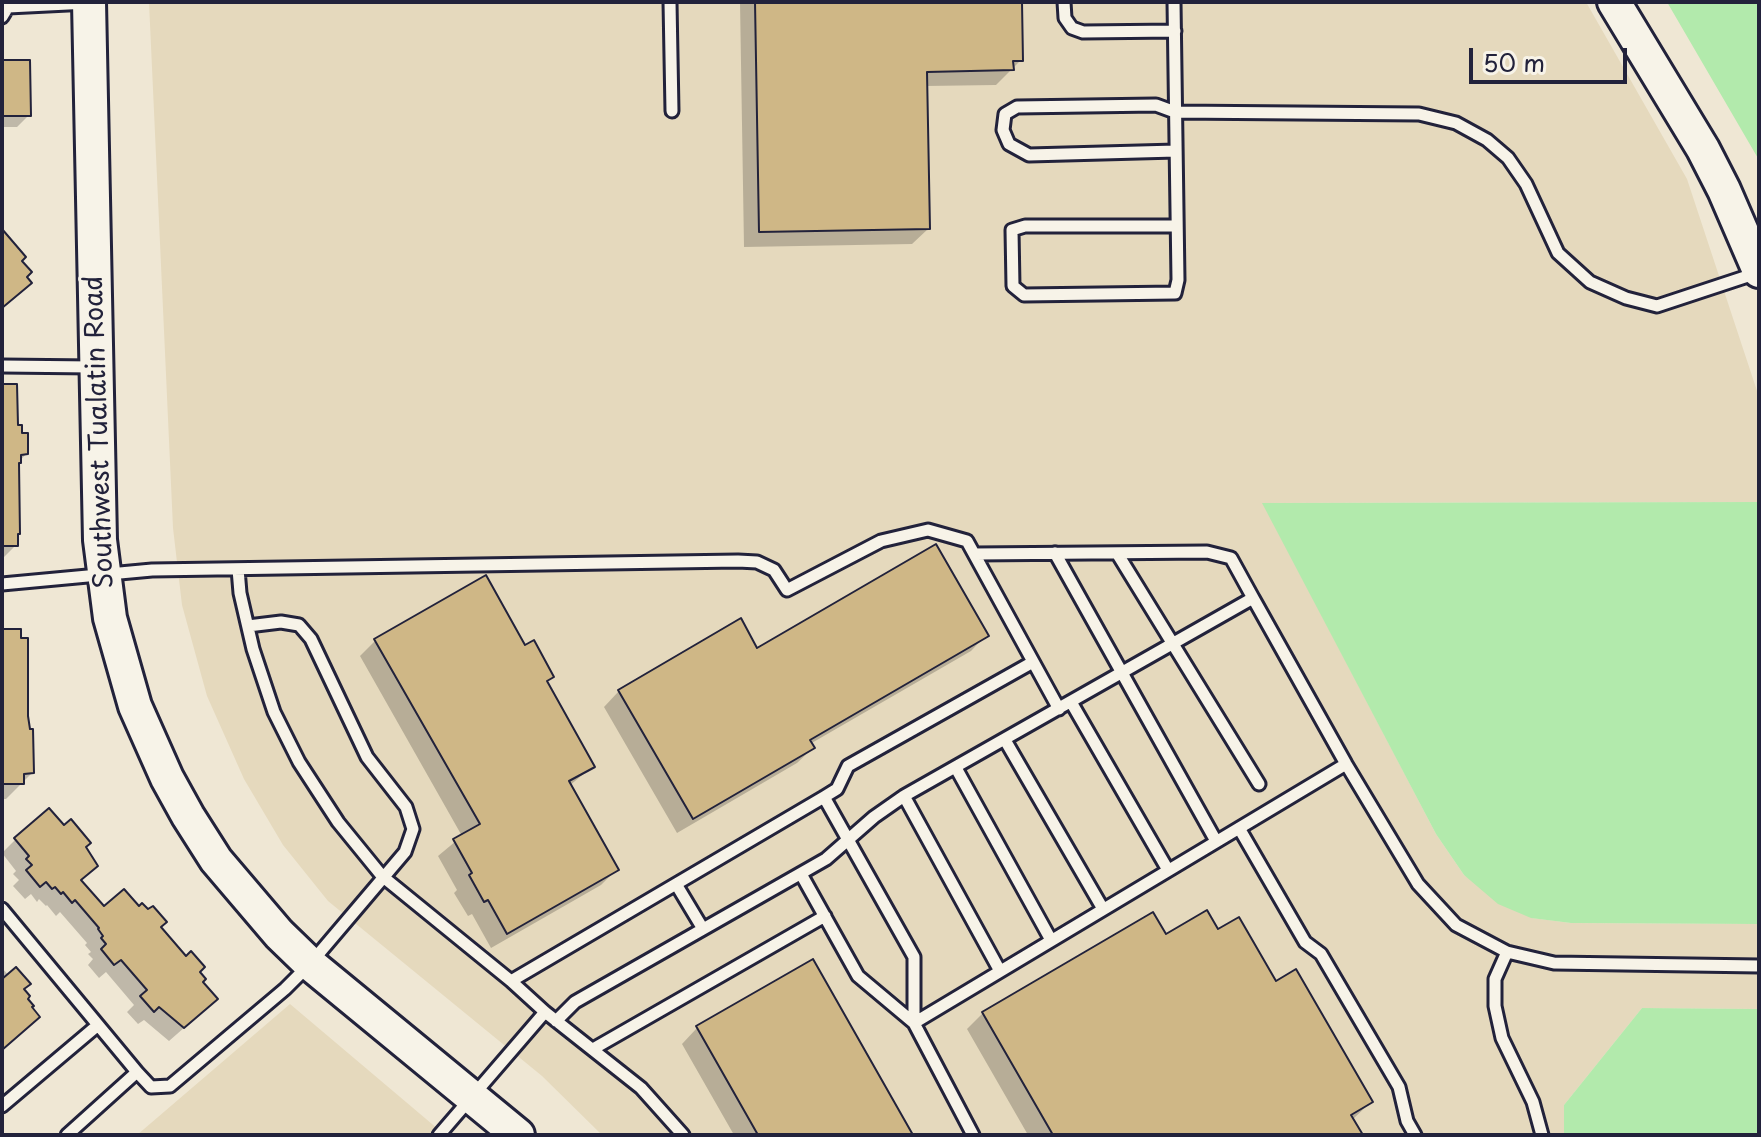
<!DOCTYPE html>
<html>
<head>
<meta charset="utf-8">
<style>
	body { margin:0 }
	#map { position:relative; width:1761px; height:1137px; overflow:hidden; background:#efe7d4; font-family:"Playpen Sans",sans-serif }
	canvas { display:block }
	.frame { position:absolute; inset:0; border:4px solid #22223b; pointer-events:none }
	.scale { position:absolute; left:1469px; top:48px; width:158px; height:36px; box-sizing:border-box; border:4px solid #22223b; border-top:0; padding-left:10px; font-size:24px; line-height:28px; white-space:nowrap; color:#22223b; -webkit-text-stroke:6px #f7f3e8; paint-order:stroke }
</style>
</head>
<body>
<div id="map">
<canvas width="1761" height="1137"></canvas>
<div class="frame"></div>
<div class="scale">50 m</div>
</div>
<script>
const g = document.querySelector('canvas').getContext('2d');
g.lineJoin = 'round';
function fill(path, color) { g.fillStyle = color; g.fill(path, 'evenodd'); }
const poly = rows => new Path2D(rows.map(r => 'M' + r).join(''));
function strokePath(path, color, width, dash) { g.strokeStyle = color; g.lineWidth = width; g.lineCap = dash ? 'butt' : 'round'; g.setLineDash(dash || []); g.stroke(path); }
function drawText(font, color, halo, rows, align = 'center') {
  g.font = font + ' "Playpen Sans",sans-serif'; g.lineWidth = 6; g.setLineDash([]); g.textBaseline = 'middle'; g.strokeStyle = halo; g.fillStyle = color; for (const [text, x, y, turn = 0] of rows) {
    g.save(); g.translate(x, y); g.rotate((+turn || 0) * Math.PI / 180); g.textAlign = isNaN(turn) ? turn : align; if (halo) g.strokeText(text, 0, 0); g.fillText(text, 0, 0); g.restore();
  }
}
const built = poly([
	[149,2,1586,2,1687,179,1759,397,1759,502,1263,503,1436,834,1464,875,1532,918,1571,923,1759,924,1759,1009,1642,1008,1564,1105,1564,1135,602,1135,542,1076,328,901,283,845,244,779,207,696,182,605,173,528],
	[290,1004,445,1135,137,1135]
]);
const green = poly([
	[1667,2,1759,2,1759,160],
	[1759,502,1759,924,1571,923,1531,918,1498,904,1464,875,1436,834,1262,503],
	[1642,1008,1759,1009,1759,1135,1564,1135,1564,1105]
]);
const shadow = poly([
	[740,2,1020,2,1021,60,996,85,926,86,928,229,912,244,744,247],
	[2,62,29,115,17,127,2,127],
	[2,405,16,427,26,454,17,464,16,545,2,559],
	[2,631,26,716,32,773,6,799,2,799],
	[986,635,971,651,810,744,813,748,797,763,677,833,604,707,619,691],
	[376,640,525,648,552,677,546,683,593,766,569,786,617,869,601,885,491,948,472,914,468,916,454,893,457,890,438,856,462,836,360,656],
	[16,839,84,847,80,881,104,909,159,928,198,972,201,1013,169,1041,144,1020,138,1024,127,1012,134,1005,106,972,99,978,88,965,93,959,88,954,91,952,85,945,87,943,60,912,56,916,47,905,46,906,39,899,37,902,31,894,25,899,13,886,19,880,13,874,16,871,2,853],
	[1152,915,1165,937,1218,932,1275,984,1371,1102,1352,1120,1360,1135,1028,1135,967,1029,983,1013],
	[2,968,22,990,2,1049],
	[697,1028,911,1135,734,1135,682,1044]
]);
const building = poly([
	[755,2,1022,2,1023,61,1013,61,1014,70,927,72,930,229,759,232,755,2],
	[2,60,30,60,31,116,2,116,2,60],
	[2,229,26,257,22,261,32,272,27,277,32,283,2,308,2,229],
	[2,384,17,384,18,425,22,425,22,433,28,433,28,454,21,455,21,463,19,463,20,534,18,534,18,546,2,546,2,384],
	[936,544,989,636,810,740,815,748,693,819,618,690,741,618,757,648,936,544],
	[486,575,525,645,534,640,554,677,547,681,595,767,569,781,619,870,507,934,488,900,484,902,469,875,472,873,453,839,480,824,374,639,486,575],
	[2,629,21,629,21,638,28,638,28,716,30,729,33,729,34,773,24,774,24,784,2,784,2,629],
	[49,808,64,825,71,819,91,843,86,847,98,866,81,880,104,906,124,889,139,906,142,903,148,909,153,906,167,922,161,927,186,956,191,951,205,967,200,972,206,979,203,982,218,999,184,1028,159,1007,154,1012,140,996,147,990,121,960,114,965,101,949,106,944,101,938,103,936,98,929,99,928,75,900,72,903,63,892,61,894,55,887,52,889,46,882,40,887,26,870,32,865,26,859,29,856,14,838,49,808],
	[1207,910,1218,929,1239,917,1276,981,1296,969,1373,1102,1351,1115,1363,1135,1053,1135,982,1012,1153,912,1166,934,1207,910],
	[813,959,913,1135,758,1135,696,1026,813,959],
	[16,967,31,984,24,989,30,996,28,999,34,1006,32,1007,40,1017,2,1050,2,979,16,967]
]);
const lane = poly([
	[670,2,672,111],
	[1064,2,1065,18,1072,28,1083,32,1175,31],
	[1174,2,1178,280,1175,293,1024,295,1013,286,1012,230,1025,226,1177,226],
	[2,17,8,7,88,3],
	[1176,151,1029,155,1009,144,1003,130,1005,114,1017,107,1156,105,1175,112,1419,114,1456,123,1487,140,1508,158,1526,184,1558,253,1590,282,1626,298,1657,306,1757,273],
	[2,366,93,367],
	[1055,553,1216,841],
	[1117,553,1259,784],
	[975,554,1207,552,1231,558,1253,598],
	[238,569,240,593,253,649,274,712,299,762,338,822,382,876,511,981,545,1012,641,1088,683,1135],
	[2,584,152,570,738,561,757,562,774,570,787,590,881,541,928,530,967,541,1059,709],
	[1071,702,1168,870],
	[1005,740,1103,909],
	[956,768,1051,940],
	[904,796,1000,971],
	[824,797,914,957,914,1023,973,1135],
	[1239,828,1305,942,1321,954,1399,1087,1407,1121,1415,1135],
	[801,874,858,976,914,1023,1346,764],
	[676,884,703,929],
	[2,909,137,1072,67,1135],
	[1507,952,1495,979,1495,1006,1502,1038,1533,1102,1542,1135],
	[511,981,824,797,837,789,848,766,1033,662],
	[556,1021,575,1002,826,859,874,817,904,796,1253,598,1346,764,1418,884,1456,925,1507,952,1554,963,1759,966],
	[593,1049,825,916],
	[137,1072,151,1087,170,1086,285,989,310,964,405,852,413,829,406,807,367,757,311,639,299,625,281,622,248,626],
	[2,1106,98,1025],
	[439,1135,545,1012]
]);
const secondary = poly([
	[89,2,100,540,110,618,135,706,167,778,188,816,216,860,279,934,310,964,518,1135],
	[1614,2,1703,149,1724,190,1759,271]
]);
const streetNames = [
	["Southwest Tualatin Road",100,432,-92]
];
fill(built, '#e5d9bd');
fill(green, '#b2eaac');
fill(shadow, '#0003');
fill(building, '#cfb786');
strokePath(building, '#22223b', 2);
strokePath(lane, '#22223b', 17);
strokePath(secondary, '#22223b', 38);
strokePath(lane, '#f7f3e8', 11);
strokePath(secondary, '#f7f3e8', 32);
drawText('26px', '#22223b', '#f7f3e8', streetNames);
</script>
</body>
</html>
